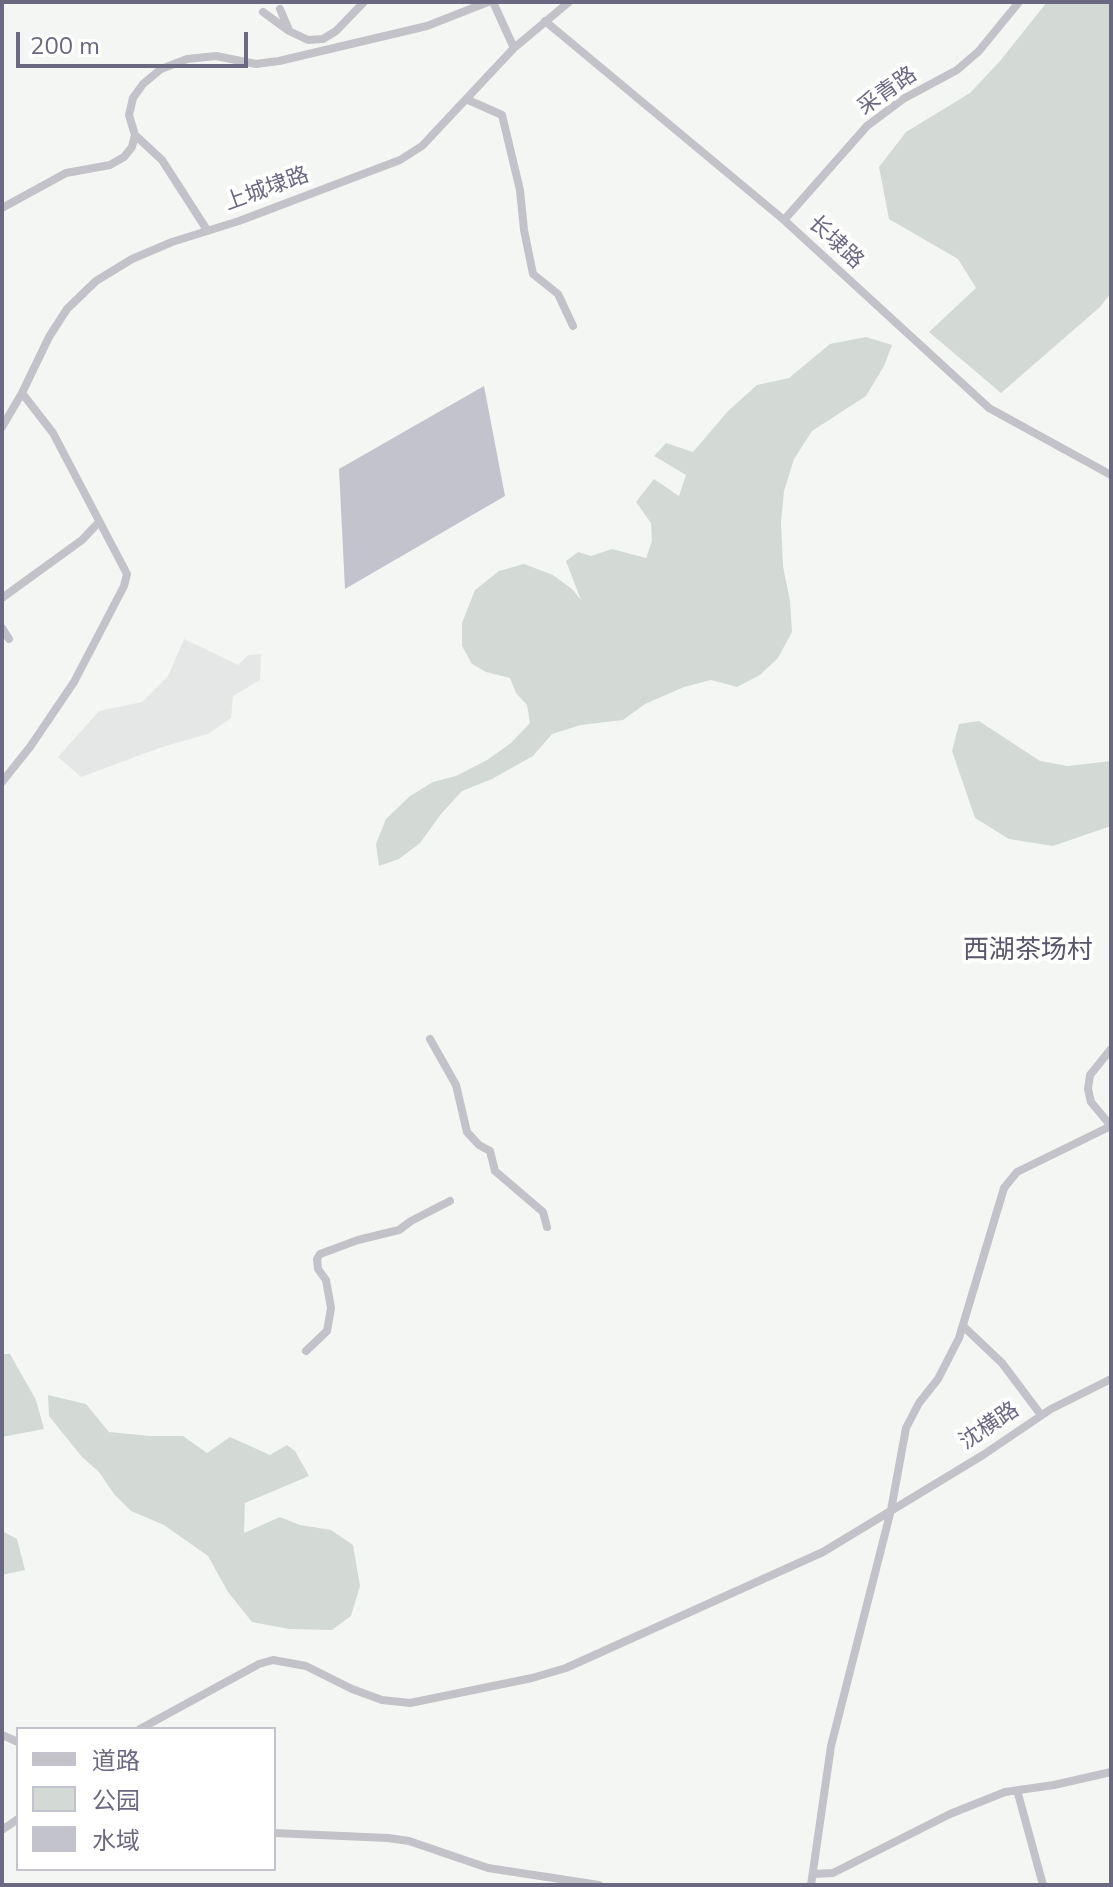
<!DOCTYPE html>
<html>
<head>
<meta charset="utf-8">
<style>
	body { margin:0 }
	#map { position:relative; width:1113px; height:1887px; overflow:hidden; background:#f4f6f3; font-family:"Nunito Sans","Noto Sans SC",sans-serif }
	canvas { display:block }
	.frame { position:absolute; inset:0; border:4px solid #6b6881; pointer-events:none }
	.legend { position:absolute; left:16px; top:1727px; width:260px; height:144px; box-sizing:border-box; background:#fff; border:2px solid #c4c3cd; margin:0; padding:10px 14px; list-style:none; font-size:24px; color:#6b6881 }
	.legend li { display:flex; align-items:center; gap:16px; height:40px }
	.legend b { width:40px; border:2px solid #c4c3cd }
	.scale { position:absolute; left:16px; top:32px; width:232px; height:36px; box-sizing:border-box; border:4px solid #6b6881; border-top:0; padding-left:10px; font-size:24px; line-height:28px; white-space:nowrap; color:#6b6881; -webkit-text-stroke:6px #fff; paint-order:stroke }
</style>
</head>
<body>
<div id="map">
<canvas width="1113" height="1887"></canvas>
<div class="frame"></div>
<ul class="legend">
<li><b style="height:10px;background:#c3c2c8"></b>道路</li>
<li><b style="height:22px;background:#d3dad5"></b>公园</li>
<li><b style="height:22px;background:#c2c3cd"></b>水域</li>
</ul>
<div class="scale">200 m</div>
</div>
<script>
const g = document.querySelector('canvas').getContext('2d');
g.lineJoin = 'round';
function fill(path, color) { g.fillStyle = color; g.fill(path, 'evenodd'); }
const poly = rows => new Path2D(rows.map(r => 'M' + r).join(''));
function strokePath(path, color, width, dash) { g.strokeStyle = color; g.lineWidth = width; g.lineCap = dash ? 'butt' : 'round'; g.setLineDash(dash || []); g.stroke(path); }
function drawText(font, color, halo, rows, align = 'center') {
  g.font = font + ' "Nunito Sans","Noto Sans SC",sans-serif'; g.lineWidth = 8; g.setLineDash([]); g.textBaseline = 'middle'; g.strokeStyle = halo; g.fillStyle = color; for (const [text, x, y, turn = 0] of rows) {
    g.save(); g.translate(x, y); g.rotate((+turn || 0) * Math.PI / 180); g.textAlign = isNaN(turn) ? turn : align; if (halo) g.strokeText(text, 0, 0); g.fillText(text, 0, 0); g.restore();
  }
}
const built = poly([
	[184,639,238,665,248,655,261,654,260,680,233,696,231,718,208,734,162,747,81,777,58,757,99,711,142,702,168,676]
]);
const green = poly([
	[1047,2,1111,2,1111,293,1100,307,1001,393,929,332,976,288,958,259,889,219,879,167,906,132,970,93,1000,61],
	[866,337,892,345,884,366,866,396,812,431,794,459,784,491,781,522,783,566,790,601,792,632,778,658,760,675,737,687,711,680,684,687,645,704,623,720,581,725,552,734,533,756,492,779,462,791,441,814,420,843,399,859,379,866,376,844,386,819,410,796,433,782,456,776,487,760,511,743,530,723,527,705,516,693,510,678,486,672,472,664,462,646,462,623,475,590,499,571,524,564,553,575,572,589,581,600,566,561,578,552,591,556,612,549,646,558,652,541,651,523,636,502,654,479,679,496,686,475,654,456,666,443,693,452,728,411,757,385,789,378,830,344],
	[979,721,1040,761,1068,766,1111,761,1111,826,1053,846,1009,839,975,818,952,751,959,724],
	[2,1354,10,1354,36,1400,44,1429,2,1437],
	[48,1395,86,1404,109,1432,150,1436,183,1436,207,1453,230,1437,270,1455,287,1445,295,1451,309,1476,245,1503,244,1533,280,1517,300,1525,331,1530,353,1545,360,1586,351,1616,332,1630,289,1629,252,1622,228,1592,208,1556,164,1525,131,1511,114,1494,99,1472,82,1457,49,1416],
	[2,1531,17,1539,25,1570,2,1575]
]);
const water = poly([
	[484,386,505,496,345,589,339,469]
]);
const minor = poly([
	[493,2,514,48],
	[280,9,289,30],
	[263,12,289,31,308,40,323,39,336,31,364,2],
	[545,21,784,220,989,408,1111,475],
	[466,99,502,115,520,190,524,230,533,274,558,294,573,326],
	[2,208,66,173,110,165,124,157,132,147,135,135],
	[784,220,867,126,903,99,957,70,979,51,1019,2],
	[207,230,162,160,135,135,129,115,133,98,143,84,161,69,187,59,216,56,256,64,279,61,427,26,488,2],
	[2,427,22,393,49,337,67,309,96,281,132,259,172,242,239,221,400,160,422,146,514,48,569,2],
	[2,598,82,540,99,522],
	[2,628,9,639],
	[2,782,30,747,74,682,124,586,127,574,53,433,22,393],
	[430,1039,456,1085,467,1132,479,1145,490,1151,495,1171,543,1212,547,1227],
	[1111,1049,1090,1075,1088,1089,1091,1102,1111,1126],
	[963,1326,1002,1363,1041,1415],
	[306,1351,327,1331,331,1308,326,1280,318,1269,317,1259,320,1254,358,1240,399,1230,411,1221,450,1201],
	[140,1729,259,1664,273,1660,306,1666,352,1689,382,1700,410,1703,532,1678,566,1668,823,1552,983,1455,1051,1409,1111,1379],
	[2,1735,18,1742],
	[1017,1790,1043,1885],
	[2,1830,18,1819],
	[274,1833,388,1838,409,1841,488,1868,599,1885],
	[813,1874,833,1873,950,1814,1005,1792,1054,1785,1111,1772],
	[811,1885,831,1746,891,1510,906,1428,919,1403,938,1379,959,1338,1004,1188,1017,1172,1111,1126]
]);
const streetNames = [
	["采青路",888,92,-35],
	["上城埭路",267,190,-20],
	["长埭路",835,243,43],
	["沈横路",990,1427,-34]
];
const quarterNames = [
	["西湖茶场村",1028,952]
];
fill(built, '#e5e7e7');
fill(green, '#d3dad5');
fill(water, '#c2c3cd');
strokePath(minor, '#c3c2c8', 8);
drawText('22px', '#6b6881', '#fff', streetNames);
drawText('26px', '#575567', '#fff', quarterNames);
</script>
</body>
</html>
